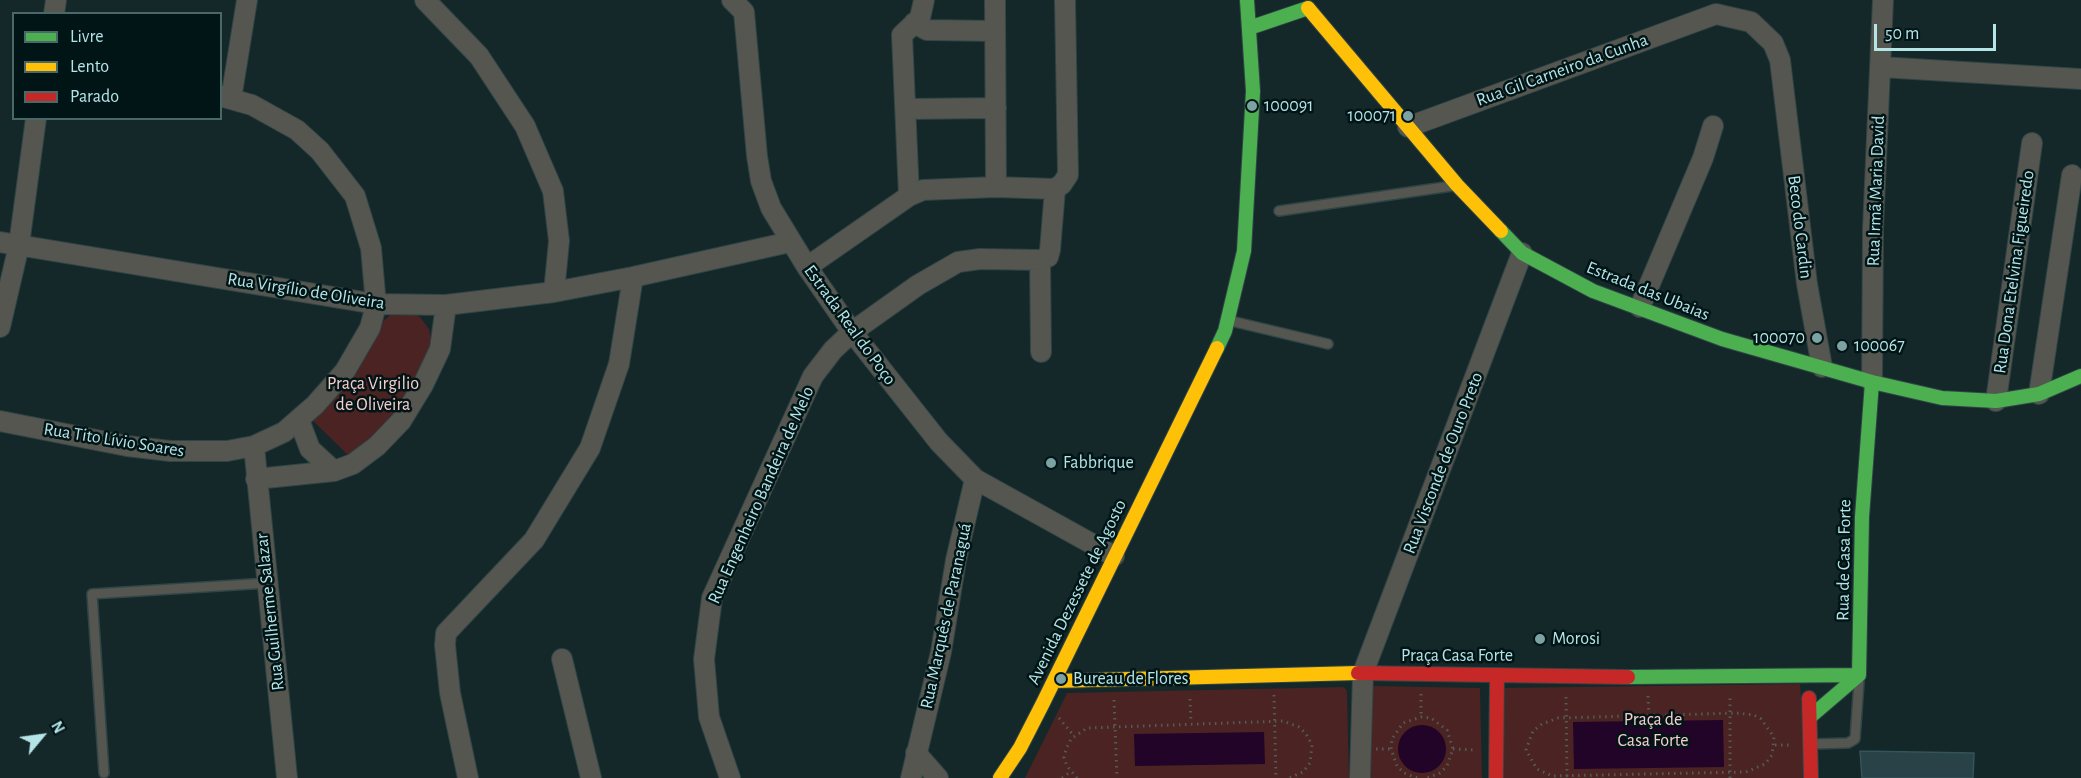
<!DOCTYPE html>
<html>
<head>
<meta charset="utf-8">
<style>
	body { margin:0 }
	#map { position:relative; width:2081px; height:778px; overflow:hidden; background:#142729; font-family:"Alegreya Sans",sans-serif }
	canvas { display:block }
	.legend { position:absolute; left:12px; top:12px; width:210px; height:108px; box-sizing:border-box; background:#011517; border:2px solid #49686a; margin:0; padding:8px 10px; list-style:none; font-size:18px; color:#b5e4e7 }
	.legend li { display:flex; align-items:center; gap:12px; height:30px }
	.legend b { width:30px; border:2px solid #49686a }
	.north { position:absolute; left:12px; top:706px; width:60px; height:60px; -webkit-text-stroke:4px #011517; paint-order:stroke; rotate:61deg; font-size:16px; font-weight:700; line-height:24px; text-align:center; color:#b5e4e7 }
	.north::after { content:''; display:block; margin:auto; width:21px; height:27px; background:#b5e4e7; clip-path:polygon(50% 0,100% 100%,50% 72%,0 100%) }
	.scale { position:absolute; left:1874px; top:24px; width:122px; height:27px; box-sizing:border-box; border:3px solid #b5e4e7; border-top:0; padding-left:8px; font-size:18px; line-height:21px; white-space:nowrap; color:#b5e4e7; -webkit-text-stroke:4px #011517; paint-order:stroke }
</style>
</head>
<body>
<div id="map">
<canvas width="2081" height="778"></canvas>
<ul class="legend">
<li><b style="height:8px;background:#4caf50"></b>Livre</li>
<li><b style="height:8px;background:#ffc107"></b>Lento</li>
<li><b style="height:8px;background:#c62828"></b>Parado</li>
</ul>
<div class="north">N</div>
<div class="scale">50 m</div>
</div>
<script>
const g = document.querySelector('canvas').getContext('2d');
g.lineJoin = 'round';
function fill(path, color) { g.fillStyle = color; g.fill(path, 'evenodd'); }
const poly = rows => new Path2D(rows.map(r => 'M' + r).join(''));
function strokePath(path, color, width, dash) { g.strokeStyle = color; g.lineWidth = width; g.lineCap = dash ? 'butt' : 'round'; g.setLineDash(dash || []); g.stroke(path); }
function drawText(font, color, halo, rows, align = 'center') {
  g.font = font + ' "Alegreya Sans",sans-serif'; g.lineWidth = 5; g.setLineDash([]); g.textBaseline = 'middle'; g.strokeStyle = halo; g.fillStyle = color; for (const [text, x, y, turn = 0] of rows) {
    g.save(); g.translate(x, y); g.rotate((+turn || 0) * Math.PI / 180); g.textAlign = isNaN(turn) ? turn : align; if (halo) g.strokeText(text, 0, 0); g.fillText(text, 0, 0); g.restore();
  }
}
const green = poly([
	[394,312,410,313,420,317,429,329,432,345,409,394,379,435,349,456,311,419,381,323],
	[1800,684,1807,778,1499,778,1500,688],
	[1373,686,1480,688,1482,778,1366,778,1365,694],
	[1344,687,1347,691,1349,778,1025,778,1067,693]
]);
const water = poly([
	[1723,720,1724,767,1574,769,1573,722],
	'1398 749a24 24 0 1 1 48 0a24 24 0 1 1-48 0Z',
	[1264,732,1265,764,1135,766,1134,734]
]);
const building = poly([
	[1860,751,1974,753,1973,778,1862,778,1860,751]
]);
const path = poly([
	[1421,694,1421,717],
	[1274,695,1276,778],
	[1648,696,1649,716],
	[1566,697,1567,777],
	[1190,699,1191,723],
	[1114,700,1117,778],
	[1737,713,1754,715,1761,719,1774,737,1772,755,1765,764,1746,772,1552,776,1537,769,1526,750,1533,731,1542,724,1558,718,1737,713],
	[1059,718,1074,736],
	[1775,745,1791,745],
	[1376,749,1391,749],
	[1453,749,1475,750],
	[1062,778,1070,772],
	[1077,778,1067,766,1064,758,1066,749,1071,739,1087,728,1283,721,1299,727,1306,734,1312,745,1310,763,1303,772,1289,778],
	[1417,778,1404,773,1397,766,1391,749,1392,739,1403,723,1421,717,1431,718,1447,730,1453,749,1447,766,1440,773,1427,778],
	[1730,778,1730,696]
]);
const lane = poly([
	[1279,211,1452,186],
	[1231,321,1328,344],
	[1813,744,1848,743,1855,739,1859,682],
	[104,773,92,594,268,583]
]);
const street = poly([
	[425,0,479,56,525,126,553,191,559,241,554,292],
	[732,0,744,12,757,156,761,181,771,208,807,267,852,332,939,442,975,479,1114,556],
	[995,0,996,187],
	[54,14,56,0],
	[914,23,927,30,995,31],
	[1880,67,2081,79],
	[231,99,247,0],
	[907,109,996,108],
	[1408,127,1716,14,1751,22,1773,43,1780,60,1807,284,1822,367],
	[909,196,923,190,996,187,1055,189],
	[0,242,376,304,446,305,554,292,633,277,790,242],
	[807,267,909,196,902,35,920,18,924,0],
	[1640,307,1703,158,1713,126],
	[0,327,19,245,36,118],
	[1041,352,1040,260,1048,257,1050,250,1055,189,1062,184,1068,175,1065,0],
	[1872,382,1873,229,1883,0],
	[2039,394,2072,175],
	[1996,401,2032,143],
	[299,420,310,449,334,471],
	[0,421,127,446,170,451,227,451,254,446,284,432,315,405,345,371,370,328,376,305,371,248,355,196,320,151,297,130,252,105,220,96],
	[254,446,287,778],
	[256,479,334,471,353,464,377,446,401,421,423,385,440,349,446,305],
	[562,659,591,778],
	[916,753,938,778],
	[468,778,450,693,445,645,446,633,534,540,590,448,619,364,633,277],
	[730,778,709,717,704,659,712,598,813,376,833,350,852,332,918,285,958,262,980,259,1040,260],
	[911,778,941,652,956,560,975,479],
	[1360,778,1363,673,1522,253]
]);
const fast = poly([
	[1249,28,1308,8],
	[1501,231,1522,253,1593,291,1722,339,1872,382,1942,398,1996,401,2039,394,2081,376],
	[1217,348,1225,331,1244,251,1253,91,1247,0],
	[1628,677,1859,675],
	[1810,717,1859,675,1862,517,1872,382]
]);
const slow = poly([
	[1308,8,1457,185,1501,231],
	[1054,681,1358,673],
	[1000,778,1020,748,1043,703,1217,348]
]);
const jam = poly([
	[1358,673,1628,677],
	[1809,698,1811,778],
	[1496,778,1497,675]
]);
const markers = [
	[1252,106,6,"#7da2a4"],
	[1408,116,6,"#7da2a4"],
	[1817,338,6,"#7da2a4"],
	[1842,346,6,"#7da2a4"],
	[1051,463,6,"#7da2a4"],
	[1540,639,6,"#7da2a4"],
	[1061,679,6,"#7da2a4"]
];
const streetNames = [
	["Rua Gil Carneiro da Cunha",1562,70,-20],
	["Rua Irmã Maria David",1876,191,-88],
	["Beco do Cardin",1800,227,83],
	["Rua Dona Etelvina Figueiredo",2014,272,-82],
	["Rua Virgílio de Oliveira",306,291,9],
	["Estrada das Ubaias",1648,291,22],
	["Estrada Real do Poço",850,325,54],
	["Rua Tito Lívio Soares",114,440,9],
	["Rua Visconde de Ouro Preto",1443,463,-69],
	["Rua Engenheiro Bandeira de Melo",761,495,-66],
	["Rua de Casa Forte",1844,560,-89],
	["Avenida Dezessete de Agosto",1077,592,-64],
	["Rua Guilherme Salazar",270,612,-96],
	["Rua Marquês de Paranaguá",946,616,-78],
	["Praça Casa Forte",1457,656]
];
const poiNames = [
	["100091",1264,106],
	["100071",1396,116,"right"],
	["100070",1805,338,"right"],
	["100067",1854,346],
	["Fabbrique",1063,463],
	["Morosi",1552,639],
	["Bureau de Flores",1073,679]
];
const parkNames = [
	["Praça Virgilio",373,384],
	["de Oliveira",373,405],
	["Praça de",1653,720],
	["Casa Forte",1653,741]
];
fill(green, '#4a2322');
fill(water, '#220429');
fill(building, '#294247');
strokePath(building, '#33545a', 1.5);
strokePath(lane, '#2f4446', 12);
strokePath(street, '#2f4446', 22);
strokePath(fast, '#2f4446', 16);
strokePath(slow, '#2f4446', 16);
strokePath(jam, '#2f4446', 16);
strokePath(path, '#555b57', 3, [1.5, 4.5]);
strokePath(lane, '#55564f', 9);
strokePath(street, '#55564f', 20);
strokePath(fast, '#4caf50', 14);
strokePath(slow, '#ffc107', 14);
strokePath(jam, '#c62828', 14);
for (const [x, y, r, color] of markers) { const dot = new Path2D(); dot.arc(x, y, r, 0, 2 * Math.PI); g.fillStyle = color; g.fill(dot); strokePath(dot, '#011517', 2); }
drawText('18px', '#b5e4e7', '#011517', streetNames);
drawText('18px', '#b5e4e7', '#011517', poiNames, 'left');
drawText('18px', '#f8cecc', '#011517', parkNames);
</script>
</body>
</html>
